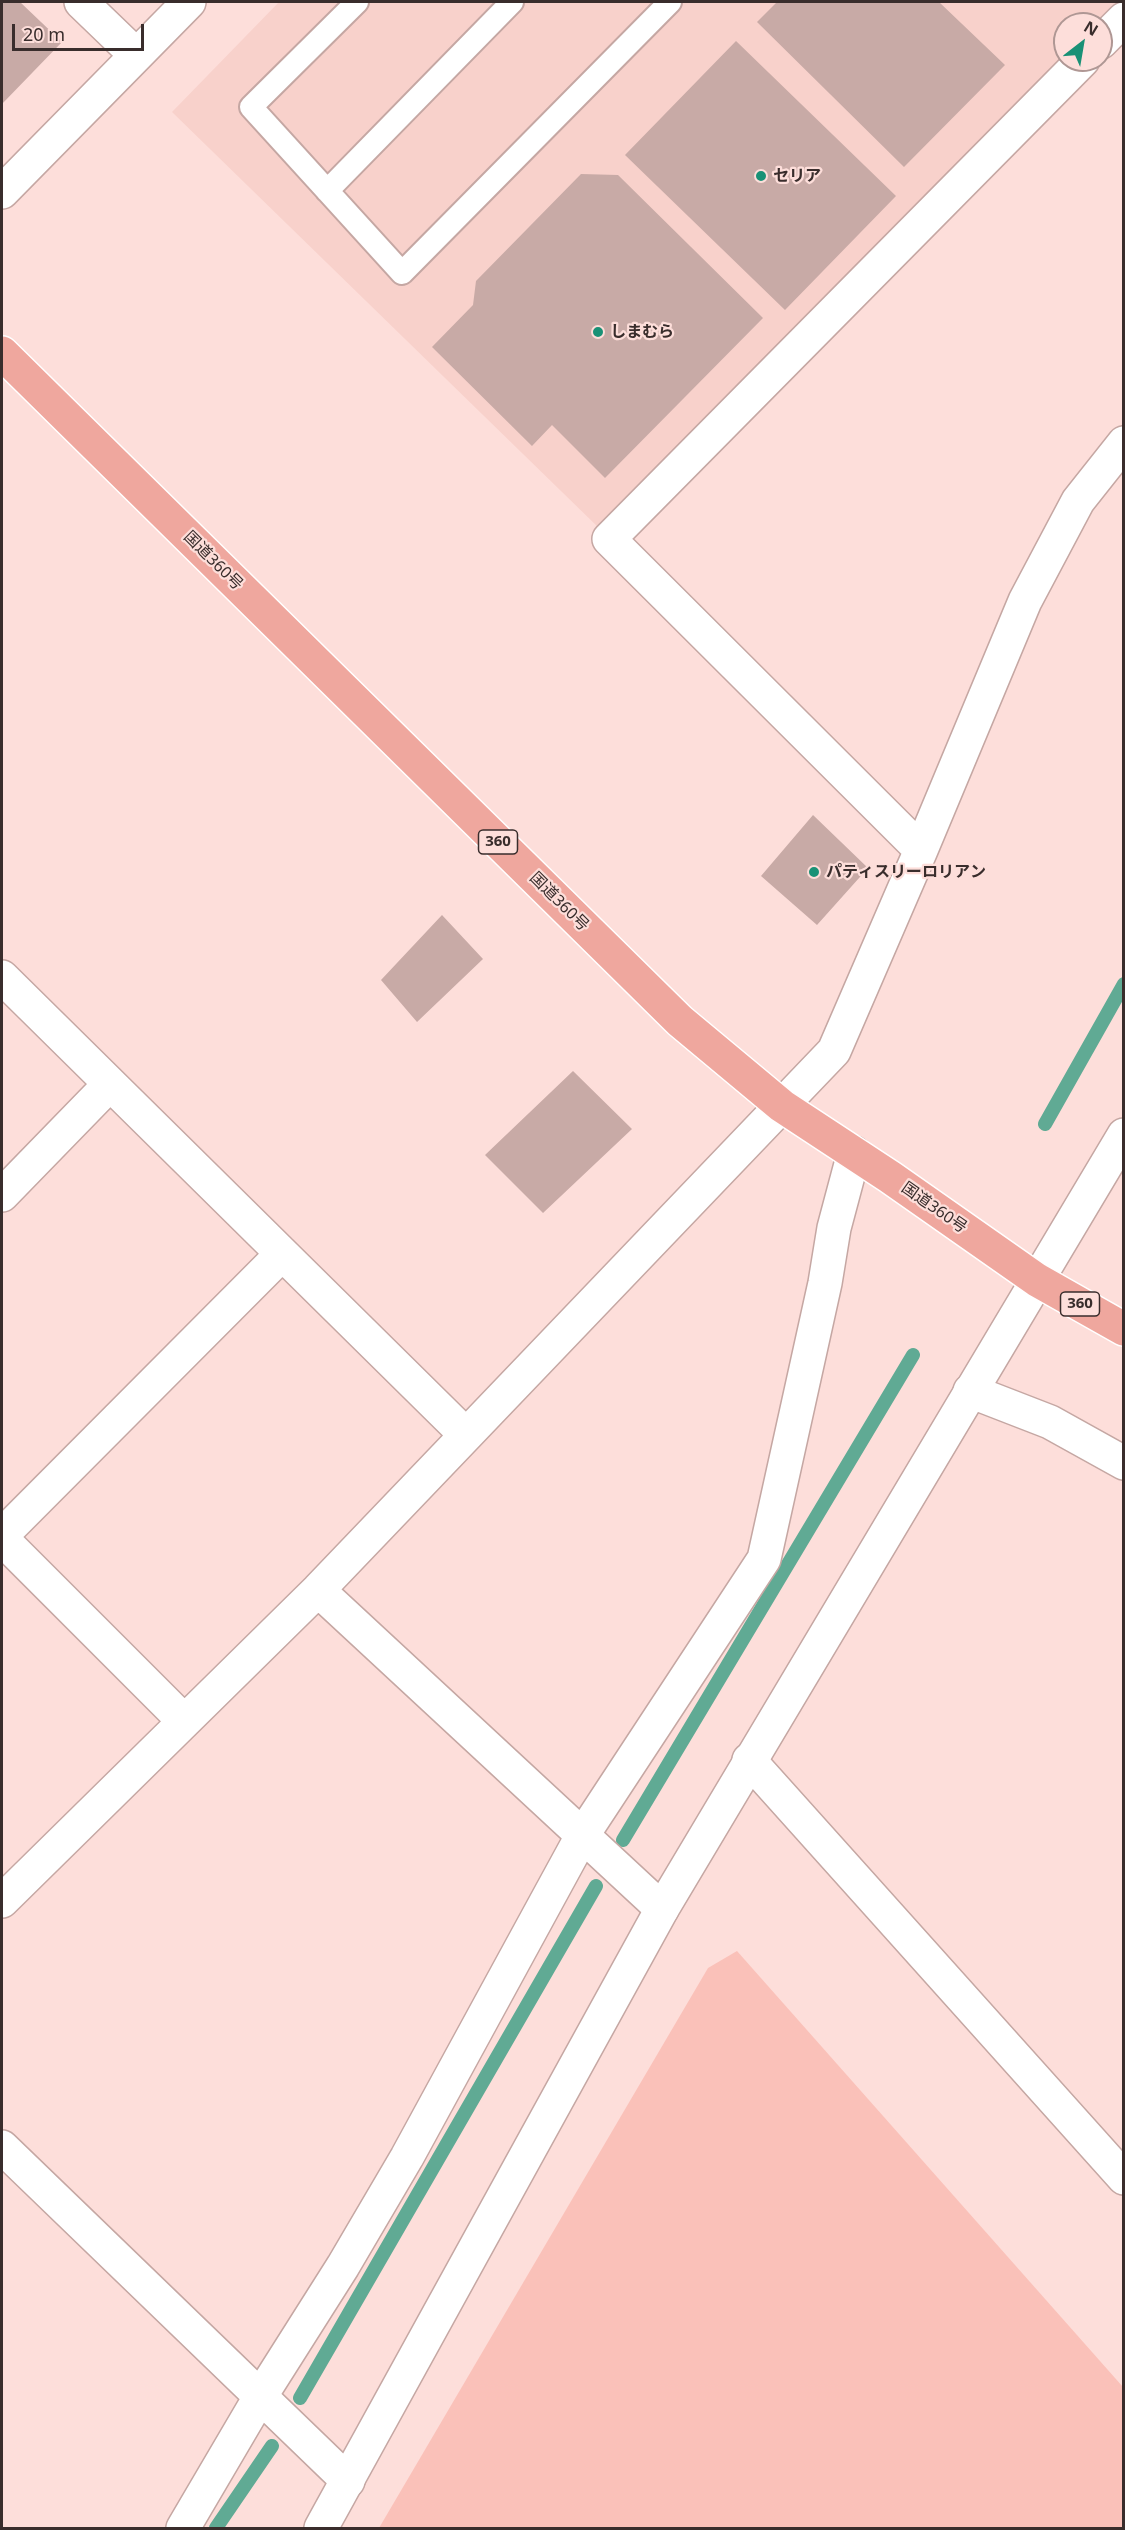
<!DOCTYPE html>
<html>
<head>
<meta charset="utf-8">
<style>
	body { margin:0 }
	#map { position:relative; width:1125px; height:2530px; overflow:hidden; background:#fddeda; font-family:"Noto Sans",sans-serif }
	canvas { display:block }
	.frame { position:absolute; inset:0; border:3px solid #392d2c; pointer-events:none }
	.north { position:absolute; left:1053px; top:12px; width:60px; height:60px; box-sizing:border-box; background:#fddeda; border:2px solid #af9794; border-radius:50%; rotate:31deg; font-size:16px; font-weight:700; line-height:24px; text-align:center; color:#392d2c }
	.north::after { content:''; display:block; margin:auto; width:21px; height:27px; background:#199176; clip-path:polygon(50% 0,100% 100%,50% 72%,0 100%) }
	.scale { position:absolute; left:12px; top:24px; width:132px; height:27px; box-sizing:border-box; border:3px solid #392d2c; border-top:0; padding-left:8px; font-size:18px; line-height:21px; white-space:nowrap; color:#392d2c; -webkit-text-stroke:4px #fddeda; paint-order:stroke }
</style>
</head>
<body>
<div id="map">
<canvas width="1125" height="2530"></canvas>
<div class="frame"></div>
<div class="north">N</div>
<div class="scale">20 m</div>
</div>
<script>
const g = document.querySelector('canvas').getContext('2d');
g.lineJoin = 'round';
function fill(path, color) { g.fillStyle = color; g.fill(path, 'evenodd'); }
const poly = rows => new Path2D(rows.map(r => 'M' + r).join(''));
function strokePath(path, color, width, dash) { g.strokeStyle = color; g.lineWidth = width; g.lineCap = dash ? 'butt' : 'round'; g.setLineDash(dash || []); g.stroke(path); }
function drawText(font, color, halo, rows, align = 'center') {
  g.font = font + ' "Noto Sans","Noto Sans JP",sans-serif'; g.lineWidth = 4.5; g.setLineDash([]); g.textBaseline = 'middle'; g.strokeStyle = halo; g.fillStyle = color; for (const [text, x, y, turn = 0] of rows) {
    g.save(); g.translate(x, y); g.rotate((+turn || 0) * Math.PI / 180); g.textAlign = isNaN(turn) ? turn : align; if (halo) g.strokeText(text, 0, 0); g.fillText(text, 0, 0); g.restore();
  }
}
const built = poly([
	[279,2,1116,2,1094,24,1065,24,1065,53,600,529,172,112]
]);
const green = poly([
	[737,1951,1123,2387,1123,2528,379,2528,708,1968]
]);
const stream = poly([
	[1045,1124,1124,984],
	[623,1840,913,1355],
	[300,2398,596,1886],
	[216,2528,272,2446]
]);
const building = poly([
	[2,2,20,2,62,42,2,104],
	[777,2,939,2,1005,65,904,167,757,22],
	[736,41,896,196,785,310,625,155],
	[581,174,618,175,763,318,605,478,552,425,532,446,432,347,473,305,476,281],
	[813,815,868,868,817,925,761,876],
	[442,915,483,959,417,1022,381,980],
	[573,1071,632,1129,543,1213,485,1155]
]);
const service = poly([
	[357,2,251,107,402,273,670,2],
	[327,191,512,2]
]);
const minor = poly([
	[81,2,136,55],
	[1101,42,1124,19],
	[921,850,609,539,1083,60],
	[2,977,465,1434],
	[2,1195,110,1084],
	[970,1391,1050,1422,1124,1463],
	[2,1535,282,1254],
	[2,1539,184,1721],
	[318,1590,662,1909],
	[749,1760,1124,2178],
	[2,1901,318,1590,834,1051,921,850,1025,601,1078,501,1124,443],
	[2,2147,348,2481],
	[183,2528,260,2397,343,2266,407,2157,582,1836,764,1559,825,1283,834,1228,854,1153]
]);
const tertiary = poly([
	[2,192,189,2],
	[321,2528,662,1909,1124,1135]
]);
const trunk = poly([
	[2,353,680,1021,782,1106,890,1177,1037,1280,1124,1329]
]);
const markers = [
	[761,176,6,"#199176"],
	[598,332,6,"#199176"],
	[814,872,6,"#199176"]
];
const shields = [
	[498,842,39],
	[1080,1304,39]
];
const shieldNames = [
	["360",498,842],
	["360",1080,1304]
];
const poiNames = [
	["セリア",773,176],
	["しまむら",610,332],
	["パティスリーロリアン",826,872]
];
const streetNames = [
	["国道360号",213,561,45],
	["国道360号",559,902,45],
	["国道360号",934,1208,35]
];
fill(built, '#f8d1cb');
fill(green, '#fac1b9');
strokePath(stream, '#60aa94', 14);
fill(building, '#c8aaa6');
strokePath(service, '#c5a7a3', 26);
strokePath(minor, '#c5a7a3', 36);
strokePath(tertiary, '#c5a7a3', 36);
strokePath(trunk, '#fff', 36);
strokePath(service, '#fff', 22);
strokePath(minor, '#fff', 33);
strokePath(tertiary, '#fff', 33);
strokePath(trunk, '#efa79e', 33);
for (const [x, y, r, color] of markers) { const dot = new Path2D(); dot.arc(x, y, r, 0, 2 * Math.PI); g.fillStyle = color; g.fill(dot); strokePath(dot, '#fddeda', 2); }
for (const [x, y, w] of shields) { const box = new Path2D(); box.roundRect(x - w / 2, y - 12, w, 24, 4.5); g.fillStyle = '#fddeda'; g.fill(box); strokePath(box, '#392d2c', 1.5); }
drawText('bold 15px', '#392d2c', null, shieldNames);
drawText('bold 16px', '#392d2c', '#fddeda', poiNames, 'left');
drawText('16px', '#392d2c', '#fddeda', streetNames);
</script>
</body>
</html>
